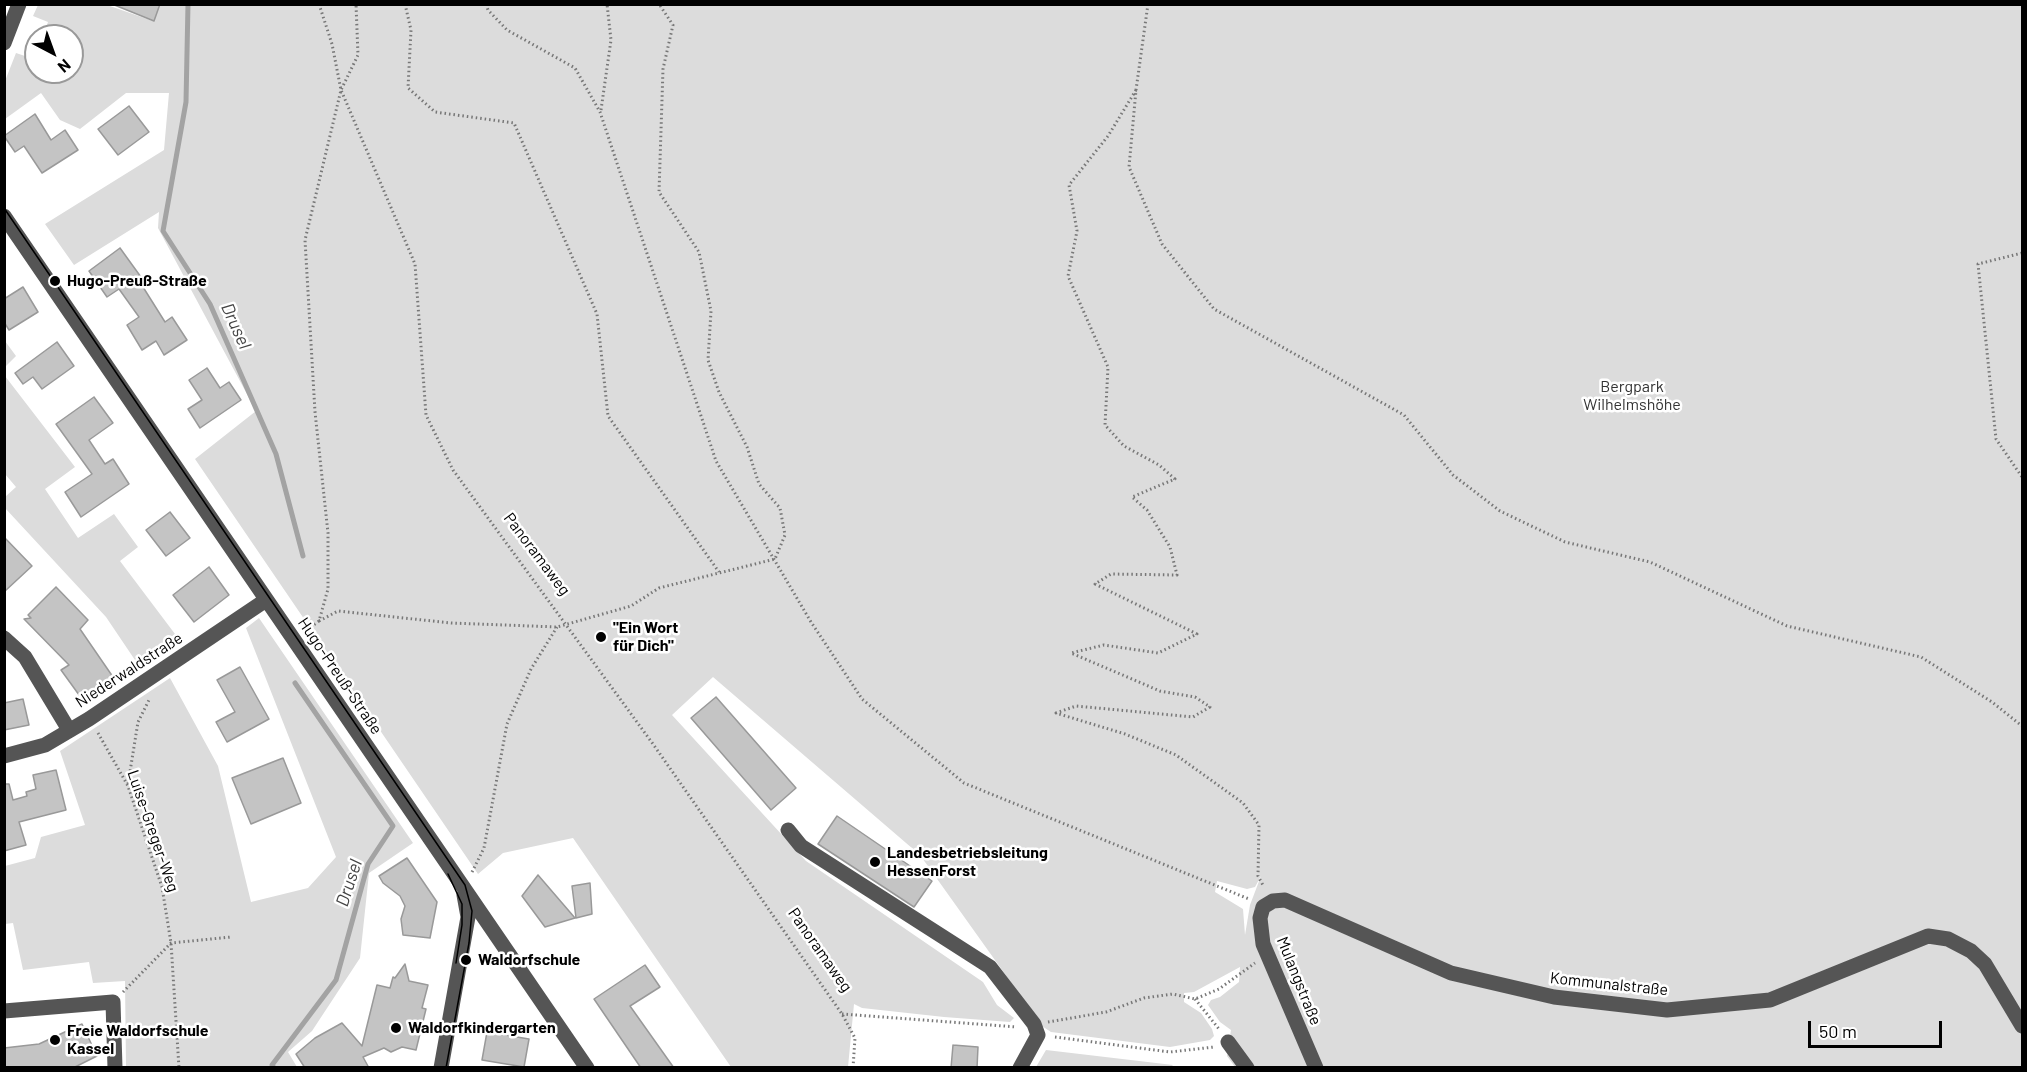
<!DOCTYPE html>
<html>
<head>
<meta charset="utf-8">
<style>
	body { margin:0 }
	#map { position:relative; width:2027px; height:1072px; overflow:hidden; background:#fff; font-family:Barlow,sans-serif }
	canvas { display:block }
	.frame { position:absolute; inset:0; border:6px solid #000; pointer-events:none }
	.north { position:absolute; left:24px; top:24px; width:60px; height:60px; box-sizing:border-box; background:#fff; border:2px solid #999; border-radius:50%; rotate:139deg; font-size:16px; font-weight:700; line-height:24px; text-align:center; color:#000 }
	.north::after { content:''; display:block; margin:auto; width:21px; height:27px; background:#000; clip-path:polygon(50% 0,100% 100%,50% 72%,0 100%) }
	.scale { position:absolute; left:1808px; top:1021px; width:134px; height:27px; box-sizing:border-box; border:3px solid #000; border-top:0; padding-left:8px; font-size:18px; line-height:21px; white-space:nowrap; color:#000; -webkit-text-stroke:4px #fff; paint-order:stroke }
</style>
</head>
<body>
<div id="map">
<canvas width="2027" height="1072"></canvas>
<div class="frame"></div>
<div class="north">N</div>
<div class="scale">50 m</div>
</div>
<script>
const g = document.querySelector('canvas').getContext('2d');
g.lineJoin = 'round';
function fill(path, color) { g.fillStyle = color; g.fill(path, 'evenodd'); }
const poly = rows => new Path2D(rows.map(r => 'M' + r).join(''));
function strokePath(path, color, width, dash) { g.strokeStyle = color; g.lineWidth = width; g.lineCap = dash ? 'butt' : 'round'; g.setLineDash(dash || []); g.stroke(path); }
function drawText(font, color, halo, rows, align = 'center') {
  g.font = font + ' Barlow,sans-serif'; g.lineWidth = 5; g.setLineDash([]); g.textBaseline = 'middle'; g.strokeStyle = halo; g.fillStyle = color; for (const [text, x, y, turn = 0] of rows) {
    g.save(); g.translate(x, y); g.rotate((+turn || 0) * Math.PI / 180); g.textAlign = isNaN(turn) ? turn : align; if (halo) g.strokeText(text, 0, 0); g.fillText(text, 0, 0); g.restore();
  }
}
const green = poly([
	[160,4,2022,5,2022,1067,1235,1067,1227,1056,1231,1030,1220,1022,1208,1005,1211,1000,1220,997,1239,982,1240,967,1194,992,1184,993,1184,1002,1201,1013,1212,1029,1214,1036,1210,1040,1170,1047,1051,1032,1042,1026,920,855,713,677,672,715,806,861,983,982,997,1005,1014,1018,1010,1022,944,1017,862,1008,854,1004,848,1067,731,1067,573,838,503,853,478,874,195,459,256,411,158,228,159,212,74,265,45,224,164,150,169,93,126,93,80,129,60,120,41,93,5,119,5,81,16,53,34,59,36,55,36,72,72,72,72,36,43,36,48,22,33,16,38,5,107,5,153,21],
	[1261,876,1250,905,1245,935,1243,909,1215,892,1217,881,1247,889,1255,887],
	[5,341,16,356,5,367,4,367],
	[5,376,75,467,45,489,78,538,114,514,138,547,120,561,175,634,137,663,106,617,5,508,5,497,16,487,5,474],
	[259,618,413,843,369,873,360,958,312,1031,288,1052,297,1067,126,1067,125,981,93,983,89,962,23,970,13,923,5,924,5,866,35,858,41,837,85,825,60,751,170,678,218,766,251,902,308,888,336,857,246,628],
	[1046,1050,1173,1065,1170,1068,1036,1067]
]);
const stream = poly([
	[188,4,186,102,163,231,210,304,276,454,303,556],
	[274,1068,272,1065,336,980,368,864,393,826,295,683]
]);
const building = poly([
	[112,4,160,4,154,21,112,4],
	[129,106,149,132,118,155,98,129,129,106],
	[35,114,51,140,65,130,78,150,42,173,24,146,15,152,4,136,35,114],
	[120,248,146,284,143,287,165,322,172,317,187,340,164,355,156,341,142,350,127,325,139,317,119,289,107,297,89,271,120,248],
	[23,287,38,312,9,330,4,322,4,299,23,287],
	[57,342,74,366,42,389,33,377,23,384,15,373,57,342],
	[207,368,220,388,229,382,241,400,200,428,188,409,202,400,189,380,207,368],
	[94,397,113,423,89,440,105,464,113,459,129,484,81,517,65,492,92,474,56,424,94,397],
	[170,512,190,538,166,556,146,530,170,512],
	[4,537,32,566,4,592,4,537],
	[209,567,229,595,194,622,173,595,209,567],
	[56,587,88,620,80,629,113,677,82,699,61,670,69,665,24,619,31,618,28,615,56,587],
	[240,667,269,719,227,742,216,722,235,712,217,680,240,667],
	[716,697,796,788,771,810,691,718,716,697],
	[23,699,29,725,4,730,4,703,23,699],
	[283,758,301,803,251,824,232,778,283,758],
	[56,770,66,810,19,822,26,845,4,851,4,784,9,784,13,800,27,796,26,792,36,789,33,775,56,770],
	[837,816,932,881,914,907,818,844,837,816],
	[407,858,437,902,430,938,403,935,401,919,405,906,400,896,383,883,379,876,407,858],
	[538,875,575,918,545,927,522,896,538,875],
	[590,883,592,914,576,918,572,886,590,883],
	[405,964,409,981,428,985,422,1008,426,1009,416,1050,402,1047,391,1052,384,1048,363,1057,369,1068,305,1068,296,1054,315,1038,342,1023,362,1046,377,985,390,988,393,977,395,978,405,964],
	[645,965,660,987,630,1006,674,1068,641,1068,594,999,645,965],
	[82,1024,97,1056,73,1068,4,1068,4,1048,39,1044,82,1024],
	[487,1032,529,1039,524,1067,482,1060,487,1032],
	[953,1045,978,1047,977,1068,951,1068,953,1045]
]);
const path = poly([
	[319,4,332,44,341,90,415,264,426,415,453,470,653,744,842,1014,855,1038,853,1068],
	[405,4,411,30,408,88,435,112,514,123,597,314,608,416,719,572],
	[486,4,488,10,507,30,575,68,600,112,716,461,811,622,862,699,964,783,1249,899],
	[1148,4,1136,90,1129,167,1162,244,1214,309,1404,415,1453,475,1500,511,1565,542,1650,562,1787,626,1921,657,1992,702,2022,726],
	[1136,90,1108,136,1069,185,1077,231,1068,276,1108,367,1105,425,1124,446,1159,465,1175,479,1132,497,1147,510,1170,547,1177,575,1111,574,1095,584,1197,634,1158,653,1104,645,1071,653,1160,691,1195,697,1210,707,1193,717,1076,706,1056,713,1125,734,1176,755,1243,803,1259,825,1258,876,1264,887],
	[601,110,611,40,607,4],
	[2022,253,1978,264,1996,439,2022,477],
	[319,621,338,611,451,623,557,627,631,606,659,588,775,559,785,535,780,508,759,484,747,447,719,392,708,360,711,311,699,252,659,192,663,69,673,25,659,4],
	[307,630,319,621,328,589,328,533,315,412,305,240,341,90,358,55,356,4],
	[98,733,128,786,162,887,171,943,179,1068],
	[128,784,138,722,150,698],
	[472,872,484,848,507,724,531,669,557,627],
	[123,992,171,943,231,937],
	[1195,999,1219,1029],
	[842,1014,1017,1027],
	[1048,1022,1106,1012,1144,998,1173,994,1195,999,1219,989,1255,963],
	[1055,1037,1170,1052,1214,1047]
]);
const minor = poly([
	[4,43,19,4],
	[4,216,587,1068],
	[4,638,25,657,69,730],
	[4,756,45,745,89,719,266,600],
	[788,830,801,846,990,967,1034,1024,1038,1035,1020,1068],
	[4,1011,113,1002,115,1068],
	[1228,1042,1247,1068],
	[441,1068,468,917,464,895],
	[1316,1068,1263,944,1260,918,1263,907,1273,901,1285,900,1451,973,1554,997,1667,1010,1770,1000,1928,936,1948,939,1971,951,1985,964,2022,1026]
]);
const tram = poly([
	[4,208,465,885,472,911,469,943,446,1068],
	[448,874,462,904,462,925,456,963]
]);
const markers = [
	[55,281,6,"#000"],
	[601,637,6,"#000"],
	[875,862,6,"#000"],
	[466,960,6,"#000"],
	[396,1028,6,"#000"],
	[55,1040,6,"#000"]
];
const poiNames = [
	["Hugo-Preuß-Straße",67,281],
	["\"Ein Wort",613,628],
	["für Dich\"",613,646],
	["Landesbetriebsleitung",887,853],
	["HessenForst",887,871],
	["Waldorfschule",478,960],
	["Waldorfkindergarten",408,1028],
	["Freie Waldorfschule",67,1031],
	["Kassel",67,1049]
];
const parkNames = [
	["Bergpark",1632,387],
	["Wilhelmshöhe",1632,405]
];
const streetNames = [
	["Panoramaweg",537,554,53],
	["Niederwaldstraße",129,670,-33],
	["Hugo-Preuß-Straße",340,676,56],
	["Luise-Greger-Weg",153,831,71],
	["Panoramaweg",820,950,55],
	["Mulangstraße",1299,981,68],
	["Kommunalstraße",1609,984,6]
];
const waterNames = [
	["Drusel",236,326,66],
	["Drusel",349,883,-72]
];
fill(green, '#dcdcdc');
strokePath(stream, '#a3a3a3', 5);
fill(building, '#c4c4c4');
strokePath(building, '#999', 1.5);
strokePath(path, '#777', 3, [1.5, 3]);
strokePath(minor, '#555', 15);
strokePath(tram, '#000', 1.5);
for (const [x, y, r, color] of markers) { const dot = new Path2D(); dot.arc(x, y, r, 0, 2 * Math.PI); g.fillStyle = color; g.fill(dot); strokePath(dot, '#fff', 2); }
drawText('bold 16px', '#000', '#fff', poiNames, 'left');
drawText('16px', '#333', '#fff', parkNames);
drawText('16px', '#000', '#fff', streetNames);
drawText('italic 18px', '#444', '#fff', waterNames);
</script>
</body>
</html>
